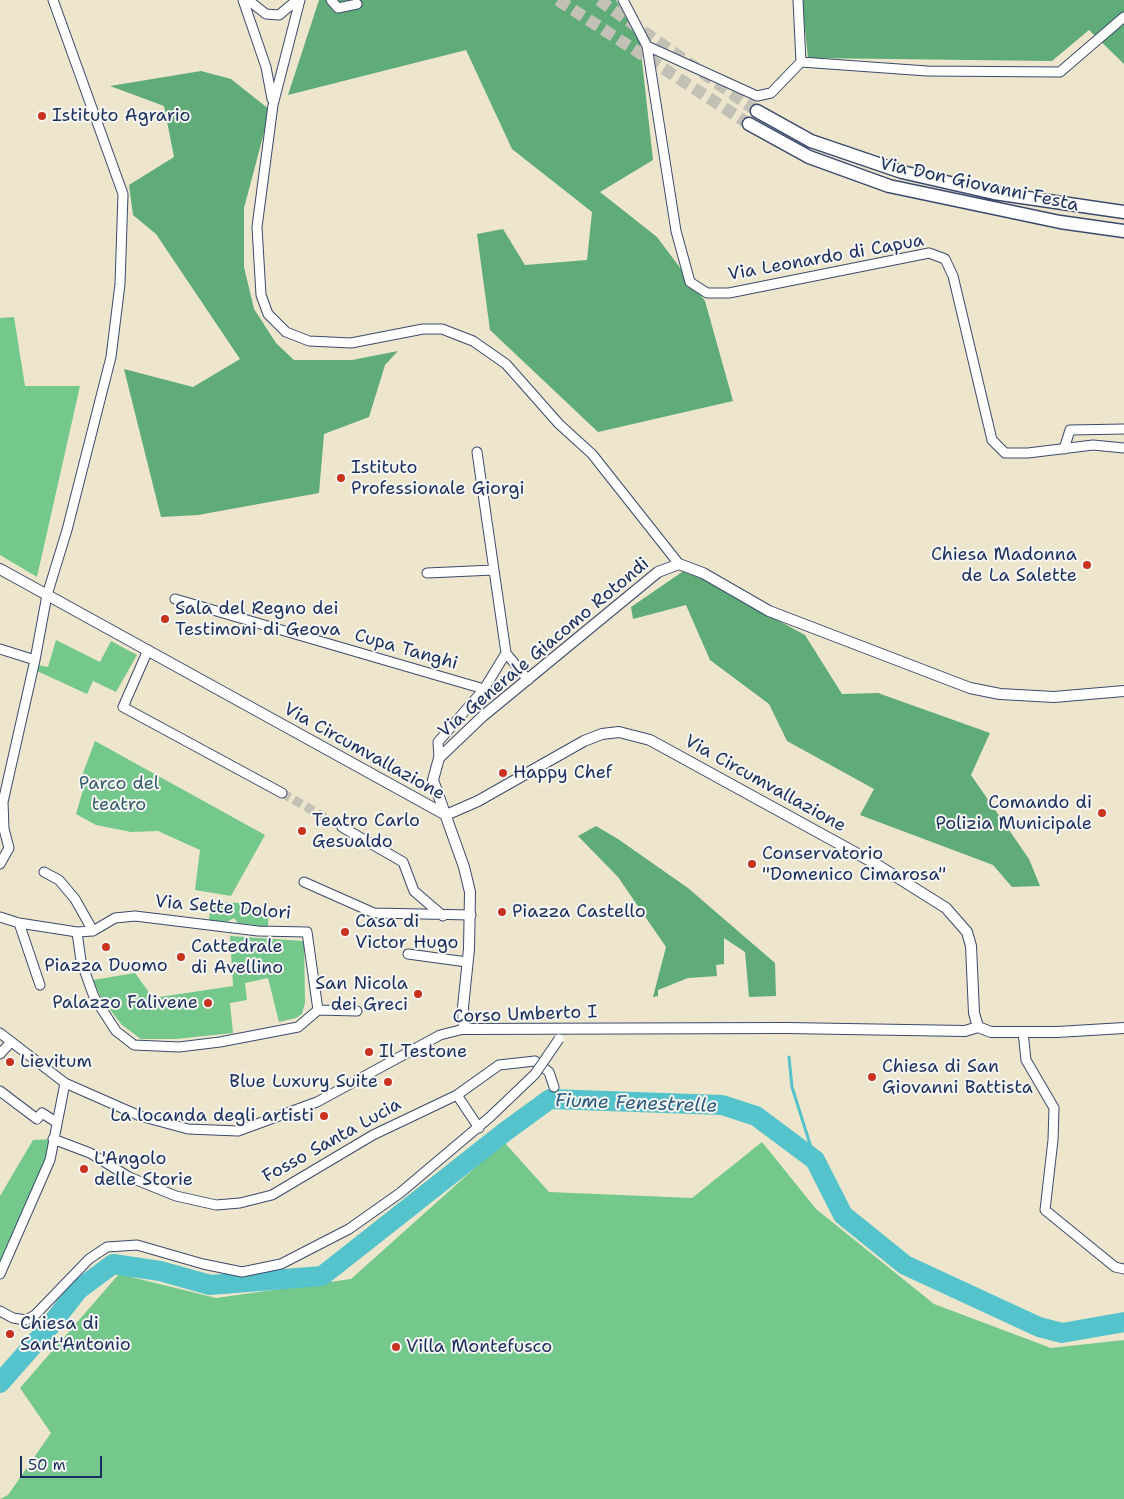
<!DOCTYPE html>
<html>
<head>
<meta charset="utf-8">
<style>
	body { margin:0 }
	#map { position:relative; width:1124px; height:1499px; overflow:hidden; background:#ede6cc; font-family:"Shantell Sans",sans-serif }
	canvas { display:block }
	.scale { position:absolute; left:20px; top:1456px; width:82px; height:22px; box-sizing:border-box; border:2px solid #1b2f5e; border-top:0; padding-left:6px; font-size:15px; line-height:18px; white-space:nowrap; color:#1b2f5e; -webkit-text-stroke:4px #f6f6f2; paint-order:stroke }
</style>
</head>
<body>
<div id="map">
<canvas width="1124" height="1499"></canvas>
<div class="scale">50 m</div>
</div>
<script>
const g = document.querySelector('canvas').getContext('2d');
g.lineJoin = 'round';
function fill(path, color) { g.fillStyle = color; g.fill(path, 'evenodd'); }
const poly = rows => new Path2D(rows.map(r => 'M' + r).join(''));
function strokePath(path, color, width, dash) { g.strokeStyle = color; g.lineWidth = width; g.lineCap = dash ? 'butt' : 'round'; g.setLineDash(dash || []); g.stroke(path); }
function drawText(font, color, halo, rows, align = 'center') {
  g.font = font + ' "Shantell Sans",sans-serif'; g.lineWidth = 4; g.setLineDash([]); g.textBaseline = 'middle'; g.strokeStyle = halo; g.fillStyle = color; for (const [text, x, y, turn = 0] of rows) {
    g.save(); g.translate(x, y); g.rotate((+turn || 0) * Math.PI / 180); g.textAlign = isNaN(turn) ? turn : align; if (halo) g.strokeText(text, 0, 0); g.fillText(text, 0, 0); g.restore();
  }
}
const green = poly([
	[14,317,25,386,80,386,37,577,0,555,0,318],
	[56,640,100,662,111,641,137,655,116,692,93,681,87,694,37,671,38,665,48,667],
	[95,741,265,835,231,896,195,890,200,850,158,831,131,832,96,825,76,814,85,783,80,781],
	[211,902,240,903,247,908,269,910,268,927,238,923,234,918,227,922,209,920],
	[230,936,304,941,305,1003,302,1014,296,1018,279,1022,268,978,245,983,247,1000,230,1003,233,1033,176,1039,141,1039,122,1025,101,998,93,980,135,973,153,998,233,986],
	[53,1139,50,1160,0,1274,0,1196,33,1140],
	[504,1142,549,1192,692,1198,762,1142,816,1209,934,1304,1051,1348,1124,1340,1124,1499,0,1499,8,1495,51,1433,20,1388,119,1274,216,1298,351,1279]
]);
const forest = poly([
	[319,0,616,0,640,43,653,160,600,192,657,237,705,301,733,401,598,432,490,330,477,234,503,229,525,265,587,260,592,212,512,149,466,50,288,95],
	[802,0,1124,0,1124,64,1089,30,1052,61,808,58],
	[201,71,231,79,270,110,244,208,244,267,254,309,276,343,294,360,352,360,398,351,385,365,369,417,324,434,319,493,198,515,161,517,124,369,193,387,240,359,156,234,133,215,129,185,174,157,164,106,110,86],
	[685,570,805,635,842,694,878,693,990,733,971,775,1029,859,1040,886,1012,887,993,865,860,815,874,789,787,741,769,704,710,660,686,605,633,619,631,607],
	[596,826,618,839,688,888,775,963,776,996,749,997,745,952,724,938,724,964,716,965,717,976,688,978,658,990,658,996,653,997,666,947,618,877,578,836]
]);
const stream = poly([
	[789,1057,792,1087,815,1160]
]);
const river = poly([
	[0,1383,50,1326,78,1290,113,1264,160,1271,210,1285,322,1276,506,1131,550,1099,722,1105,756,1116,815,1160,843,1215,905,1265,1039,1327,1062,1333,1124,1322]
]);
const minorTunnel = poly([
	[282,793,342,827]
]);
const secondaryTunnel = poly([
	[558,0,749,124],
	[599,0,757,111]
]);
const minor = poly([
	[243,0,266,67,272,99],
	[248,0,266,14,279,15,297,0],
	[300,0,273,105,257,227,261,295,268,314,286,332,309,341,351,343,423,329,442,329,473,341,506,364,559,424,592,454,679,564],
	[331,0,338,8,357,4],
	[623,0,647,46,757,96,771,93,801,62,798,0],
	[647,46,676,231,690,282,707,293,729,293,929,253,945,259,953,276,992,440,1005,453,1028,453,1093,445,1124,448],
	[801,62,927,71,1060,72,1124,17],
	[1064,449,1070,430,1124,429],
	[477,452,494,570],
	[427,573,494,570,506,653,528,680],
	[175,599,484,689],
	[0,649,35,660],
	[148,650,123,707,282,793],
	[439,758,438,742,484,689,506,653],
	[342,827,403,862,414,891,443,916],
	[0,864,9,848,4,829,3,802,35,660,47,595,67,530,111,357,120,284,123,194,53,0],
	[44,872,59,880,75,899,93,931],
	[304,882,374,913,471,915],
	[0,917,19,923,77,932,93,931,115,918,135,916,258,931,307,932,318,1010,298,1027,220,1042,179,1047,134,1045,116,1031,94,997,81,961,77,932],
	[19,923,40,985],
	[408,954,467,962],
	[318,1010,357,1011],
	[1023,1032,1026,1060,1054,1108,1053,1140,1045,1210,1115,1267,1124,1269],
	[0,1033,65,1083,140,1116,188,1129,238,1131,317,1102,440,1035,464,1029],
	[0,1054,10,1043],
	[0,1091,37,1119,42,1113,56,1122],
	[479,1128,457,1095,499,1065,535,1061,549,1072,554,1087],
	[53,1139,90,1153,129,1177,176,1196,216,1205,240,1203,272,1195,373,1135,457,1095],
	[0,1274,50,1160,65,1083],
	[0,1311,13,1318,26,1320,35,1315,89,1259,107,1247,137,1245,203,1264,242,1272,281,1264,349,1229,400,1193,490,1117]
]);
const tertiary = poly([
	[0,569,446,815],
	[446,815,478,801,584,741,602,734,619,732,650,740,876,864,946,908,967,932,971,946,974,1013,978,1027],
	[978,1027,965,1031,787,1028,464,1029,463,1007,469,949,470,892,464,867,433,780,439,758,483,716,658,572,679,564,703,573,769,611,970,688,1000,694,1054,697,1124,691],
	[978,1027,991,1032,1057,1032,1124,1028]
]);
const secondary = poly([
	[757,111,811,141,902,172,994,193,1124,212],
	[749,124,809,157,889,186,1060,222,1124,231]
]);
const minorBridge = poly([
	[490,1117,535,1074,559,1039]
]);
const markers = [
	[42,116,5,"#c8321e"],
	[341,478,5,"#c8321e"],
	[1087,565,5,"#c8321e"],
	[165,619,5,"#c8321e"],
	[503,773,5,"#c8321e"],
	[1102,813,5,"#c8321e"],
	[302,831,5,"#c8321e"],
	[752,864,5,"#c8321e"],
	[502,912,5,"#c8321e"],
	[345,932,5,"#c8321e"],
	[106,947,5,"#c8321e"],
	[181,957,5,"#c8321e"],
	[418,994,5,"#c8321e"],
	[208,1003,5,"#c8321e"],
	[369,1052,5,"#c8321e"],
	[10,1062,5,"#c8321e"],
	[872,1077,5,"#c8321e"],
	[388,1082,5,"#c8321e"],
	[324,1116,5,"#c8321e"],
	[84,1169,5,"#c8321e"],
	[10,1334,5,"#c8321e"],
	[396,1347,5,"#c8321e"]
];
const poiNames = [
	["Istituto Agrario",52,116],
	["Istituto",351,468],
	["Professionale Giorgi",351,489],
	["Chiesa Madonna",1077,555,"right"],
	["de La Salette",1077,576,"right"],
	["Sala del Regno dei",175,609],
	["Testimoni di Geova",175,630],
	["Happy Chef",513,773],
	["Comando di",1092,803,"right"],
	["Polizia Municipale",1092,824,"right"],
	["Teatro Carlo",312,821],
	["Gesualdo",312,842],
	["Conservatorio",762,854],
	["\"Domenico Cimarosa\"",762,875],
	["Piazza Castello",512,912],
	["Casa di",355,922],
	["Victor Hugo",355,943],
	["Cattedrale",191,947],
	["di Avellino",191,968],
	["Piazza Duomo",106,966,"center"],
	["San Nicola",408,984,"right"],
	["dei Greci",408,1005,"right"],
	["Palazzo Falivene",198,1003,"right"],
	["Il Testone",379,1052],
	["Lievitum",20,1062],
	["Chiesa di San",882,1067],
	["Giovanni Battista",882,1088],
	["Blue Luxury Suite",378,1082,"right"],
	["La locanda degli artisti",314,1116,"right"],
	["L'Angolo",94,1159],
	["delle Storie",94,1180],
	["Chiesa di",20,1324],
	["Sant'Antonio",20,1345],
	["Villa Montefusco",406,1347]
];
const streetNames = [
	["Via Don Giovanni Festa",979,185,12],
	["Via Leonardo di Capua",826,258,-10],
	["Via Generale Giacomo Rotondi",544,648,-40],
	["Cupa Tanghi",406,650,16],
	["Via Circumvallazione",364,752,29],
	["Via Circumvallazione",765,784,29],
	["Via Sette Dolori",223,908,5],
	["Corso Umberto I",525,1015,-2],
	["Fosso Santa Lucia",332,1141,-29]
];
const parkNames = [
	["Parco del",119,784],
	["teatro",119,805]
];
const waterNames = [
	["Fiume Fenestrelle",636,1104,2]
];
fill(green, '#74c88c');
fill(forest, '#5fac78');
strokePath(stream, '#55c3cb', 3);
strokePath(river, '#55c3cb', 20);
strokePath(minorTunnel, '#c3c1b6', 9, [9, 4.5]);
strokePath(secondaryTunnel, '#c3c1b6', 12, [12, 6]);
strokePath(minor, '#3a4a6e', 11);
strokePath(tertiary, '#3a4a6e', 12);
strokePath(secondary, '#3a4a6e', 15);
strokePath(minor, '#fff', 9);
strokePath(tertiary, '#fff', 10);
strokePath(secondary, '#fff', 12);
strokePath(minorBridge, '#3a4a6e', 11, []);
strokePath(minorBridge, '#fff', 9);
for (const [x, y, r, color] of markers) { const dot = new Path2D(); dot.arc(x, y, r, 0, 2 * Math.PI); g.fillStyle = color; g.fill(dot); strokePath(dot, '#f6f6f2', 2); }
drawText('18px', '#1b2f5e', '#f6f6f2', poiNames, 'left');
drawText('18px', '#1b2f5e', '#f6f6f2', streetNames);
drawText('18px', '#365d6c', '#f6f6f2', parkNames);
drawText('italic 19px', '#2c5b7f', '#f6f6f2', waterNames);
</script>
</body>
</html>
